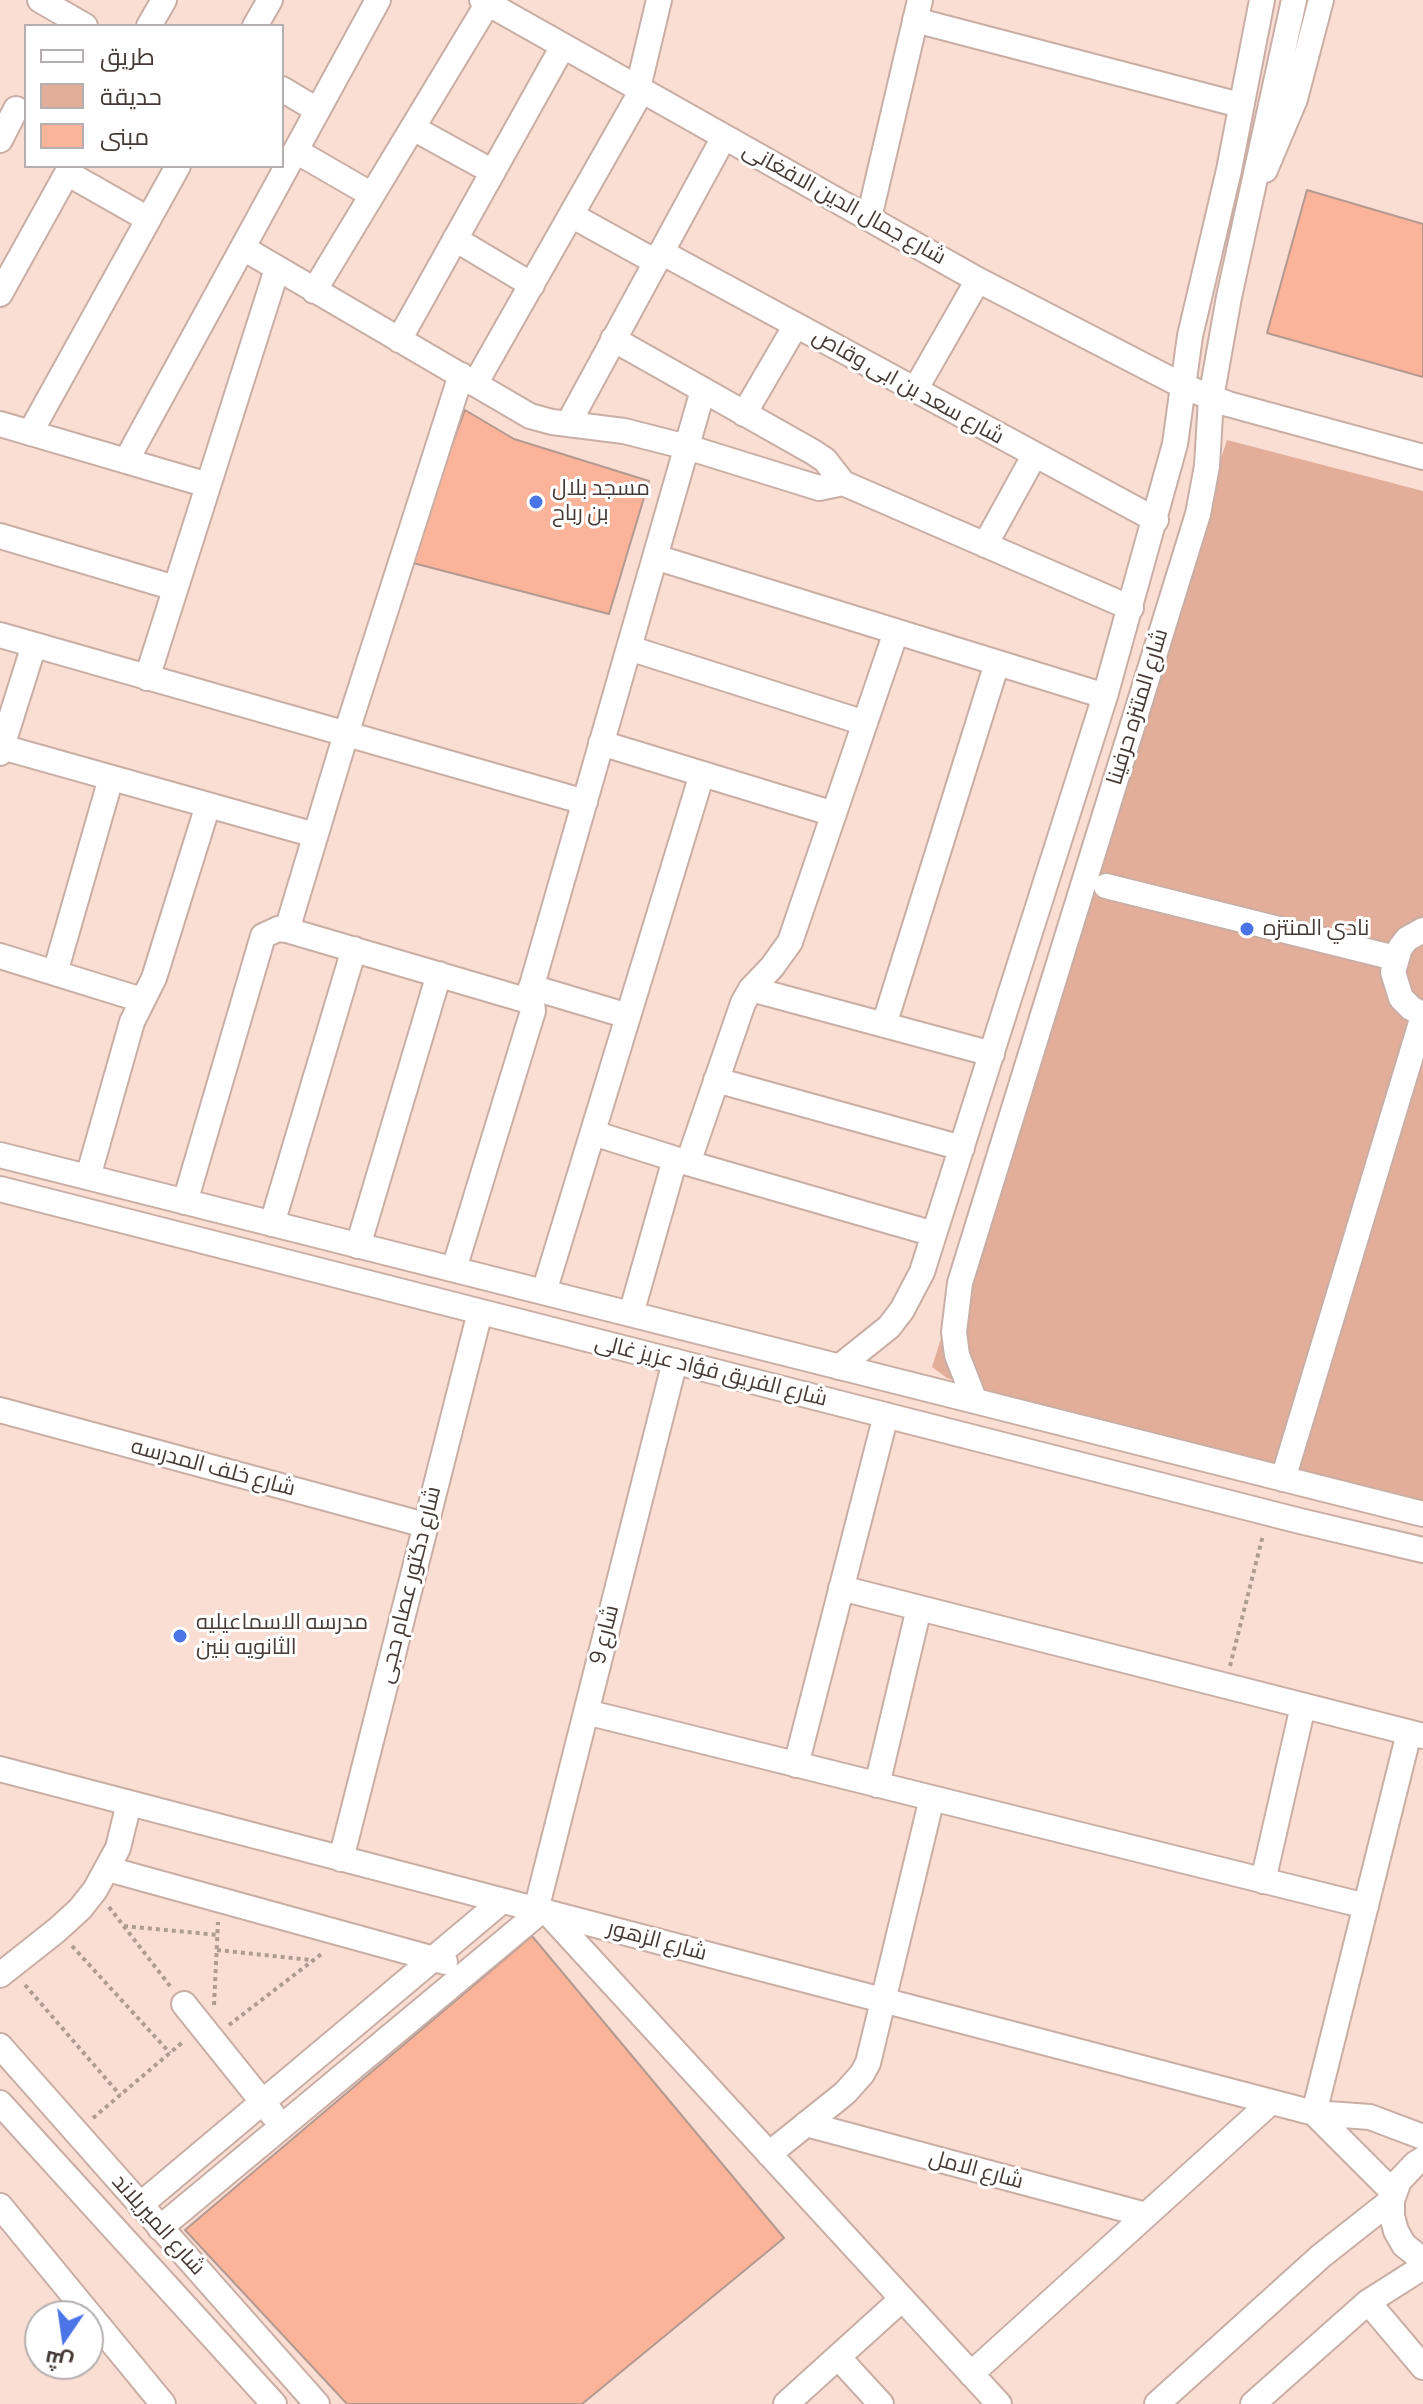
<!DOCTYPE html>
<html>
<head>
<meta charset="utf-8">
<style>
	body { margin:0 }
	#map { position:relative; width:1423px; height:2404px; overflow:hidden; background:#faded4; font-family:Manrope,Cairo,sans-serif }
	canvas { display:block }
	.legend { position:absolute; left:24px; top:24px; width:260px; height:144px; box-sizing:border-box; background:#fff; border:2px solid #b5b0af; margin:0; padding:10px 14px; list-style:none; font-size:24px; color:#453a36 }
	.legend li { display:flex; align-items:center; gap:16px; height:40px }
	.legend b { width:40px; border:2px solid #b5b0af }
	.north { position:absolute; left:24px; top:2300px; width:80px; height:80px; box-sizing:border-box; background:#fff; border:2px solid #b5b0af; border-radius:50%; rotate:193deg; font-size:22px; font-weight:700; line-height:32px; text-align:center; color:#453a36 }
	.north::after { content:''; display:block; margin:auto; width:28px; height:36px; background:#4b74e7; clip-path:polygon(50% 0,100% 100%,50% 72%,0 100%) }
</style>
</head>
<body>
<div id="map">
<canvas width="1423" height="2404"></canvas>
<ul class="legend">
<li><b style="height:10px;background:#fff"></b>طريق</li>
<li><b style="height:22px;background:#e2ad99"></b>حديقة</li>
<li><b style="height:22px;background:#fbb499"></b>مبنى</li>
</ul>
<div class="north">ش</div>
</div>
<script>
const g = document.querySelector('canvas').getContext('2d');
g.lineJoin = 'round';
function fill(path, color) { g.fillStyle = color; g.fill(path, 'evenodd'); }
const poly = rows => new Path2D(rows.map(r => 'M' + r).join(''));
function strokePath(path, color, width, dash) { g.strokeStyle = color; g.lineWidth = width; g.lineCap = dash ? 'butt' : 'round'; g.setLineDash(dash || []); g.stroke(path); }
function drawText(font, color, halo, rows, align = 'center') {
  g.font = font + ' Manrope,Cairo,sans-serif'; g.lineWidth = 6; g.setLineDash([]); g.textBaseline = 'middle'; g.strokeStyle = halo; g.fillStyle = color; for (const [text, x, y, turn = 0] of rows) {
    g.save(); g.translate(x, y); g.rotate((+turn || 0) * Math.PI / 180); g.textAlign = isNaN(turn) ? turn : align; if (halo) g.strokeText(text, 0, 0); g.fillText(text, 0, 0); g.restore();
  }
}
const green = poly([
	[1227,440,1423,491,1423,1501,966,1385,947,1378,932,1367]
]);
const building = poly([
	[1307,190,1423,224,1423,377,1267,333,1307,190],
	[465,410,514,439,649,481,609,614,413,563,423,524,465,410],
	[532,1936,784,2238,582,2404,347,2404,185,2230,532,1936]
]);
const path = poly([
	[1230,1666,1263,1535],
	[109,1907,170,1986],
	[124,1926,218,1935],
	[72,1946,170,2053],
	[217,1950,311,1960],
	[25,1985,120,2095],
	[214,2005,218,1922],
	[229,2025,324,1952],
	[93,2118,184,2041]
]);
const minor = poly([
	[40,0,85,26],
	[482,0,978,280,1183,386,1228,404,1423,457],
	[915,20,1240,105],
	[149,26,164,0],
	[255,26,270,0],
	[638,88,659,0],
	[282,89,317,110],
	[413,128,493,172],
	[0,140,16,109],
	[296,151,372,195],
	[1265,170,1295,99,1321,0],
	[67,173,148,219],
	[571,215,656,262],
	[869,218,920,0],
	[455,239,532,285],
	[243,248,530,416,552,422,624,431,687,447,819,488,843,483],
	[661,252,1156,520],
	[314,291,488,3],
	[0,294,71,166],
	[613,339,813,452,825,460,843,483,1131,608],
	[399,340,563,46],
	[475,384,642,90],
	[915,390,978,280],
	[744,414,796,325],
	[0,424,208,485],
	[568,424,724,137],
	[30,433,178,166],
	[126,461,378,0],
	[0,536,175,588],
	[985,545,1034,456],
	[655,557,1105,696],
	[0,635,585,802],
	[629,648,865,723],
	[147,678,277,269],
	[601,743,834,814],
	[2,747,315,835],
	[0,753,34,645],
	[1106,886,1395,958],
	[287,930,346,734,461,375],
	[1423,930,1407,939,1400,948,1393,972,1401,998,1411,1008,1423,1015],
	[0,956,142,1000],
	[55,973,111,778],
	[531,987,628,1016],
	[751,989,992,1054],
	[528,999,703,390],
	[884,1025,997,663],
	[716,1080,962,1148],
	[593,1133,688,1163,934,1234],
	[0,1155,1423,1514],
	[688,1163,743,1003,751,989,772,967,790,942,896,632],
	[88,1177,132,1022,154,978,208,805],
	[0,1189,1300,1521,1423,1550],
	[185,1202,263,936,278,929,287,930,532,1002,533,1011,454,1269],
	[272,1224,354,949],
	[358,1246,439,974],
	[544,1292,702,774],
	[631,1314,675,1159],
	[839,1367,889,1327,902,1310,922,1272,1105,696,1175,444,1190,336,1229,170,1262,0],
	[975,1401,957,1355,954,1332,960,1283,1198,514,1207,466,1211,398,1229,297,1294,0],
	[0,1410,425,1525],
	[1283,1479,1423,1016],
	[841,1588,1423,1736],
	[586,1712,1366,1906],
	[796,1765,886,1415],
	[0,1769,1314,2113,1370,2117,1423,2137],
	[877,1785,919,1608],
	[341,1859,480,1312],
	[108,1869,445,1962],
	[1263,1881,1303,1706],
	[536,1910,675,1361],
	[548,1913,999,2404],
	[0,1975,57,1930,80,1909,95,1890,118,1848,129,1803],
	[184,2004,273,2115],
	[0,2046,317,2404],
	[0,2103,274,2404],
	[1314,2113,1409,1733],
	[1314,2113,1394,2193],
	[806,2124,1146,2215],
	[769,2154,845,2093,862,2074,868,2063,932,1798],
	[1423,2159,1415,2164,1399,2181,1392,2200,1392,2216,1396,2231,1404,2245,1423,2260],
	[140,2205,502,1901],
	[0,2206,163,2404],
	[160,2228,541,1911],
	[1368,2302,1423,2367],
	[838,2357,881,2404],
	[971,2374,1271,2102],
	[786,2404,902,2299],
	[1157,2404,1321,2256,1392,2200],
	[1253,2404,1368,2302,1423,2267]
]);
const markers = [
	[536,502,8,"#4b74e7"],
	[1247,929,8,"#4b74e7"],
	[180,1636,8,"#4b74e7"]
];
const streetNames = [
	["شارع جمال الدين الافغانى",844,204,29],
	["شارع سعد بن ابى وقاص",908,387,29],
	["شارع المتنزه حرفينا",1138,707,-73],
	["شارع الفريق فؤاد عزيز غالى",711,1371,14],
	["شارع خلف المدرسه",213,1468,15],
	["شارع دكتور عصام حجى",410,1585,-76],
	["شارع 9",605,1635,-76],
	["شارع الزهور",657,1941,15],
	["شارع الامل",976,2170,15],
	["شارع الميريلاند",158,2225,48]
];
const poiNames = [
	["مسجد بلال",552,489],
	["بن رباح",552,514],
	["نادي المنتزه",1263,929],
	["مدرسه الاسماعيليه",196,1623],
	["الثانويه بنين",196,1648]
];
fill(green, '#e2ad99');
fill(building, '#fbb499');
strokePath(building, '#b39990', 2);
strokePath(minor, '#c9aea5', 28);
strokePath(path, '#b09b93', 4, [4, 4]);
strokePath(minor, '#fff', 24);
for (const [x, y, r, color] of markers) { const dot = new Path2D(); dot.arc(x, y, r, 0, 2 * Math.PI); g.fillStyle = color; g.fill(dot); strokePath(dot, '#fff', 3); }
drawText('22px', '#453a36', '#fff', streetNames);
drawText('22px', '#453a36', '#fff', poiNames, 'left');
</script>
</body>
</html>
